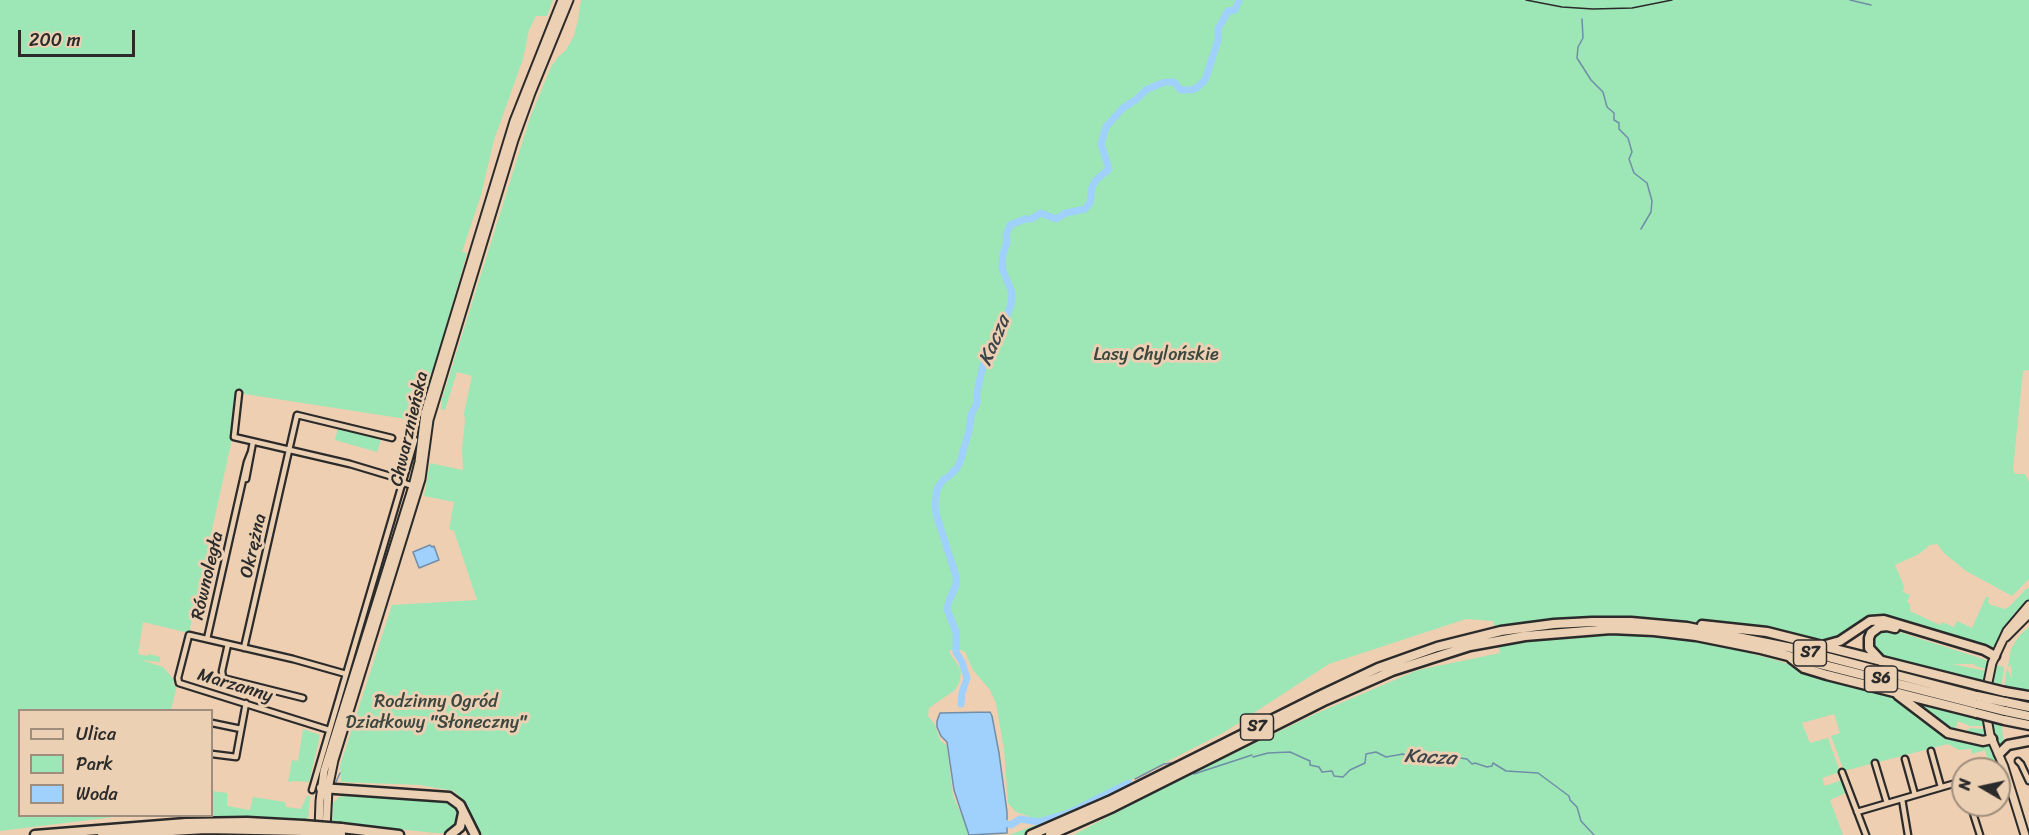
<!DOCTYPE html>
<html>
<head>
<meta charset="utf-8">
<style>
	body { margin:0 }
	#map { position:relative; width:2029px; height:835px; overflow:hidden; background:#efcfb1; font-family:Sriracha,sans-serif }
	canvas { display:block }
	.legend { position:absolute; left:18px; top:709px; width:195px; height:108px; box-sizing:border-box; background:#ecd0b3; border:2px solid #9f8e7d; margin:0; padding:8px 10px; list-style:none; font-size:18px; color:#2b2b2b }
	.legend li { display:flex; align-items:center; gap:12px; height:30px }
	.legend b { width:30px; border:2px solid #9f8e7d }
	.north { position:absolute; left:1951px; top:757px; width:60px; height:60px; box-sizing:border-box; background:#ecd0b3; border:2px solid #9f8e7d; border-radius:50%; rotate:279deg; font-size:16px; font-weight:700; line-height:24px; text-align:center; color:#2b2b2b }
	.north::after { content:''; display:block; margin:auto; width:21px; height:27px; background:#2b2b2b; clip-path:polygon(50% 0,100% 100%,50% 72%,0 100%) }
	.scale { position:absolute; left:18px; top:30px; width:117px; height:27px; box-sizing:border-box; border:3px solid #2b2b2b; border-top:0; padding-left:8px; font-size:18px; line-height:21px; white-space:nowrap; color:#2b2b2b; -webkit-text-stroke:4px #ecd0b3; paint-order:stroke }
</style>
</head>
<body>
<div id="map">
<canvas width="2029" height="835"></canvas>
<ul class="legend">
<li><b style="height:8px;background:#ecd0b3"></b>Ulica</li>
<li><b style="height:16px;background:#9de6b6"></b>Park</li>
<li><b style="height:16px;background:#a0d0fc"></b>Woda</li>
</ul>
<div class="north">N</div>
<div class="scale">200 m</div>
</div>
<script>
const g = document.querySelector('canvas').getContext('2d');
g.lineJoin = 'round';
function fill(path, color) { g.fillStyle = color; g.fill(path, 'evenodd'); }
const poly = rows => new Path2D(rows.map(r => 'M' + r).join(''));
function strokePath(path, color, width, dash) { g.strokeStyle = color; g.lineWidth = width; g.lineCap = dash ? 'butt' : 'round'; g.setLineDash(dash || []); g.stroke(path); }
function drawText(font, color, halo, rows, align = 'center') {
  g.font = font + ' Sriracha,sans-serif'; g.lineWidth = 6; g.setLineDash([]); g.textBaseline = 'middle'; g.strokeStyle = halo; g.fillStyle = color; for (const [text, x, y, turn = 0] of rows) {
    g.save(); g.translate(x, y); g.rotate((+turn || 0) * Math.PI / 180); g.textAlign = isNaN(turn) ? turn : align; if (halo) g.strokeText(text, 0, 0); g.fillText(text, 0, 0); g.restore();
  }
}
const green = poly([
	[0,0,553,0,547,16,536,16,529,30,523,59,494,140,481,195,462,252,467,253,419,421,238,393,233,435,189,633,143,622,138,654,147,656,149,654,160,657,160,662,141,660,163,667,174,680,173,685,177,685,171,710,20,710,20,816,122,816,0,831],
	[581,0,2029,0,2029,370,2023,371,2013,469,2015,474,2025,474,2029,482,2029,579,2012,596,1966,571,1945,554,1937,544,1930,545,1919,554,1895,565,1904,586,1903,592,1910,595,1907,602,1910,604,1910,611,1940,625,1942,622,1954,627,1957,621,1972,628,1986,597,1989,597,1988,602,1991,605,2005,609,2010,606,2027,588,2029,589,2029,603,2012,619,1996,645,1990,649,1882,618,1826,643,1710,623,1644,618,1586,618,1495,630,1493,621,1466,619,1329,664,1223,733,1031,831,1039,835,1009,835,1036,825,1040,823,1039,820,1016,812,1008,803,1004,750,996,703,990,690,973,670,965,652,960,650,950,650,949,652,961,670,960,681,955,690,929,708,928,716,935,725,940,740,947,746,953,796,966,825,968,835,483,835,479,832,466,803,454,791,420,785,341,782,340,766,392,605,477,600,454,531,449,529,454,502,424,496,430,463,463,470,462,448,465,422,464,413,472,376,457,372,445,410,441,409,442,399,530,118,551,67,558,57,566,50,574,36,578,20],
	[338,428,381,440,377,452,335,440],
	[2029,627,2029,694,2004,689,2007,668,2012,680,2011,663,2010,667,2008,666,2011,649,2019,636],
	[1880,629,1893,630,1986,660,1988,665,1985,669,1973,665,1976,664,1952,664,1986,671,1982,699,1985,726,1970,726,1958,721,1955,729,1964,733,1970,728,1986,729,1987,736,1985,737,1949,731,1905,697,1977,711,1977,683,1880,656,1873,651,1871,638],
	[1593,634,1636,634,1716,645,1773,659,1826,677,1893,696,1954,739,1991,745,2000,763,1999,767,1996,769,1995,766,1990,769,1985,750,1972,754,1971,749,1959,750,1948,744,1844,771,1831,736,1840,733,1834,714,1802,723,1810,743,1828,738,1840,772,1822,778,1825,786,1842,780,1846,793,1830,800,1843,835,1073,835,1179,780,1315,714,1418,670,1500,653,1498,643,1542,637],
	[1996,665,2004,667,1999,704,2004,744,1999,749,1990,721,1989,700,1990,684],
	[303,729,320,735,309,782,295,781,288,782,292,760,298,761],
	[212,791,227,793,227,806,250,810,253,797,285,802,286,807,301,809,307,796,310,796,308,820,167,816,212,816],
	[345,796,447,801,457,808,459,813,458,822,451,830,445,833,435,833,332,822,333,803,339,797]
]);
const water = poly([
	[430,545,432,547,434,546,439,560,419,568,413,552,430,545],
	[990,712,992,716,999,753,1007,812,1007,833,969,835,954,790,947,742,941,736,937,727,937,721,940,713,990,712]
]);
const stream = poly([
	[1850,0,1871,5],
	[1582,19,1583,38,1578,47,1577,58,1591,80,1603,92,1607,107,1614,113,1614,120,1619,123,1619,129,1628,138,1632,152,1629,159,1634,173,1647,183,1652,201,1651,212,1641,229],
	[1253,757,1268,753,1290,752,1310,761,1310,765,1319,767,1322,772,1332,771,1334,776,1343,777,1350,770,1365,763,1366,754,1376,752,1386,757,1403,754,1414,760,1437,757,1451,762,1454,762,1460,758,1467,759,1472,764,1475,763,1487,767,1492,766,1493,763,1506,771,1538,773,1569,796,1570,800,1577,807,1581,821,1594,835],
	[1194,774,1252,755],
	[1135,779,1164,764,1177,762],
	[336,782,340,773],
	[330,822,332,799]
]);
const river = poly([
	[948,477,957,468,960,462,969,431,971,415,977,403,977,392,983,365,995,348,1011,304,1012,293,1002,268,1003,254,1007,242,1006,235,1010,225,1025,219,1031,219,1041,213,1056,219,1066,213,1085,209,1090,203,1092,187,1096,180,1109,169,1101,144,1106,127,1123,108,1137,99,1146,90,1157,85,1166,82,1174,82,1181,90,1192,90,1198,87,1205,80,1209,68,1218,40,1218,29,1228,11,1235,10,1239,0],
	[944,479,937,489,935,504,936,514,956,576,956,585,949,601,947,609,956,632,956,652,962,662,967,678,962,693,961,704],
	[1002,822,1011,825,1020,819,1039,822,1071,812,1129,783]
]);
const street = poly([
	[239,393,234,437,350,464,400,479,404,483,413,486],
	[246,479,253,442],
	[207,639,247,462,251,452],
	[228,644,222,671,223,678,303,698],
	[244,648,297,415,392,438],
	[212,723,241,729],
	[329,730,179,683,178,678,189,635,293,659,346,674],
	[1931,751,1941,787],
	[212,754,236,757,246,703],
	[1905,759,1915,795],
	[2018,761,2021,764,2029,781],
	[1875,763,1887,803],
	[1842,772,1866,835],
	[312,790,415,440],
	[1902,799,1908,835],
	[1972,810,1980,835],
	[1857,812,1963,781]
]);
const secondary = poly([
	[2006,637,2029,614],
	[1986,692,1992,663,2007,631,2029,605],
	[1986,712,1990,735,2004,767,2025,835],
	[319,829,320,801,324,771,413,486,419,462,425,413,514,121,562,0],
	[326,829,328,789,334,760,421,479,429,420,514,140,531,93,569,0]
]);
const highway = poly([
	[1702,625,1767,632,1977,685],
	[1822,646,1840,641,1870,621,1884,620,1984,650,1995,656],
	[1791,658,1804,668,1827,675,1977,713],
	[1881,661,1869,648,1869,638,1871,633,1879,627,1887,626,1895,628],
	[2005,692,2029,696],
	[1898,695,1948,733,1983,741,1992,739],
	[2005,702,2029,707],
	[2005,711,2029,716],
	[2004,720,2029,725],
	[1999,754,2008,745,2029,741],
	[321,788,449,797,460,805,475,835],
	[341,828,399,835],
	[35,835,186,823,247,822,303,825],
	[102,835,206,829,304,831],
	[450,835,460,827,463,813],
	[1031,835,1109,801,1319,696,1378,668,1437,647,1501,631,1554,624,1592,622,1631,622,1687,627,1797,649,1977,696],
	[1050,835,1113,807,1326,700,1392,671,1470,646,1525,636,1611,629,1654,631,1696,636,1761,649,1977,704]
]);
const rail = poly([
	[1526,0,1562,7,1593,9,1632,8,1672,0]
]);
const highwayBridge = poly([
	[1977,685,2005,692],
	[1977,696,2005,702],
	[1977,704,2005,711],
	[1977,713,2004,720],
	[303,825,341,828],
	[304,831,341,834]
]);
const shields = [
	[1810,653,33],
	[1881,679,33],
	[1257,727,33]
];
const shieldNames = [
	["S7",1810,653],
	["S6",1881,679],
	["S7",1257,727]
];
const parkNames = [
	["Lasy Chylońskie",1156,355],
	["Rodzinny Ogród",436,702],
	["Działkowy \"Słoneczny\"",436,723]
];
const streetNames = [
	["Chwarznieńska",410,429,-77],
	["Okrężna",254,546,-77],
	["Równoległa",208,576,-77],
	["Marzanny",235,686,17]
];
const waterNames = [
	["Kacza",995,341,-67],
	["Kacza",1430,758,3]
];
fill(green, '#9de6b6');
fill(water, '#a0d0fc');
strokePath(water, '#718ea8', 1.5);
strokePath(stream, '#718ea8', 1.5);
strokePath(river, '#a0d0fc', 7);
strokePath(street, '#2b2b2b', 9);
strokePath(secondary, '#2b2b2b', 11);
strokePath(highway, '#2b2b2b', 13);
strokePath(street, '#ecd0b3', 4.5);
strokePath(secondary, '#ecd0b3', 7);
strokePath(highway, '#ecd0b3', 8);
strokePath(rail, '#2b2b2b', 1.5);
strokePath(highwayBridge, '#2b2b2b', 13, []);
strokePath(highwayBridge, '#ecd0b3', 8);
for (const [x, y, w] of shields) { const box = new Path2D(); box.roundRect(x - w / 2, y - 13, w, 26, 4.5); g.fillStyle = '#ecd0b3'; g.fill(box); strokePath(box, '#2b2b2b', 1.5); }
drawText('bold 16px', '#2b2b2b', null, shieldNames);
drawText('18px', '#3c4740', '#ecd0b3', parkNames);
drawText('18px', '#2b2b2b', '#ecd0b3', streetNames);
drawText('italic 20px', '#3d444a', '#ecd0b3', waterNames);
</script>
</body>
</html>
